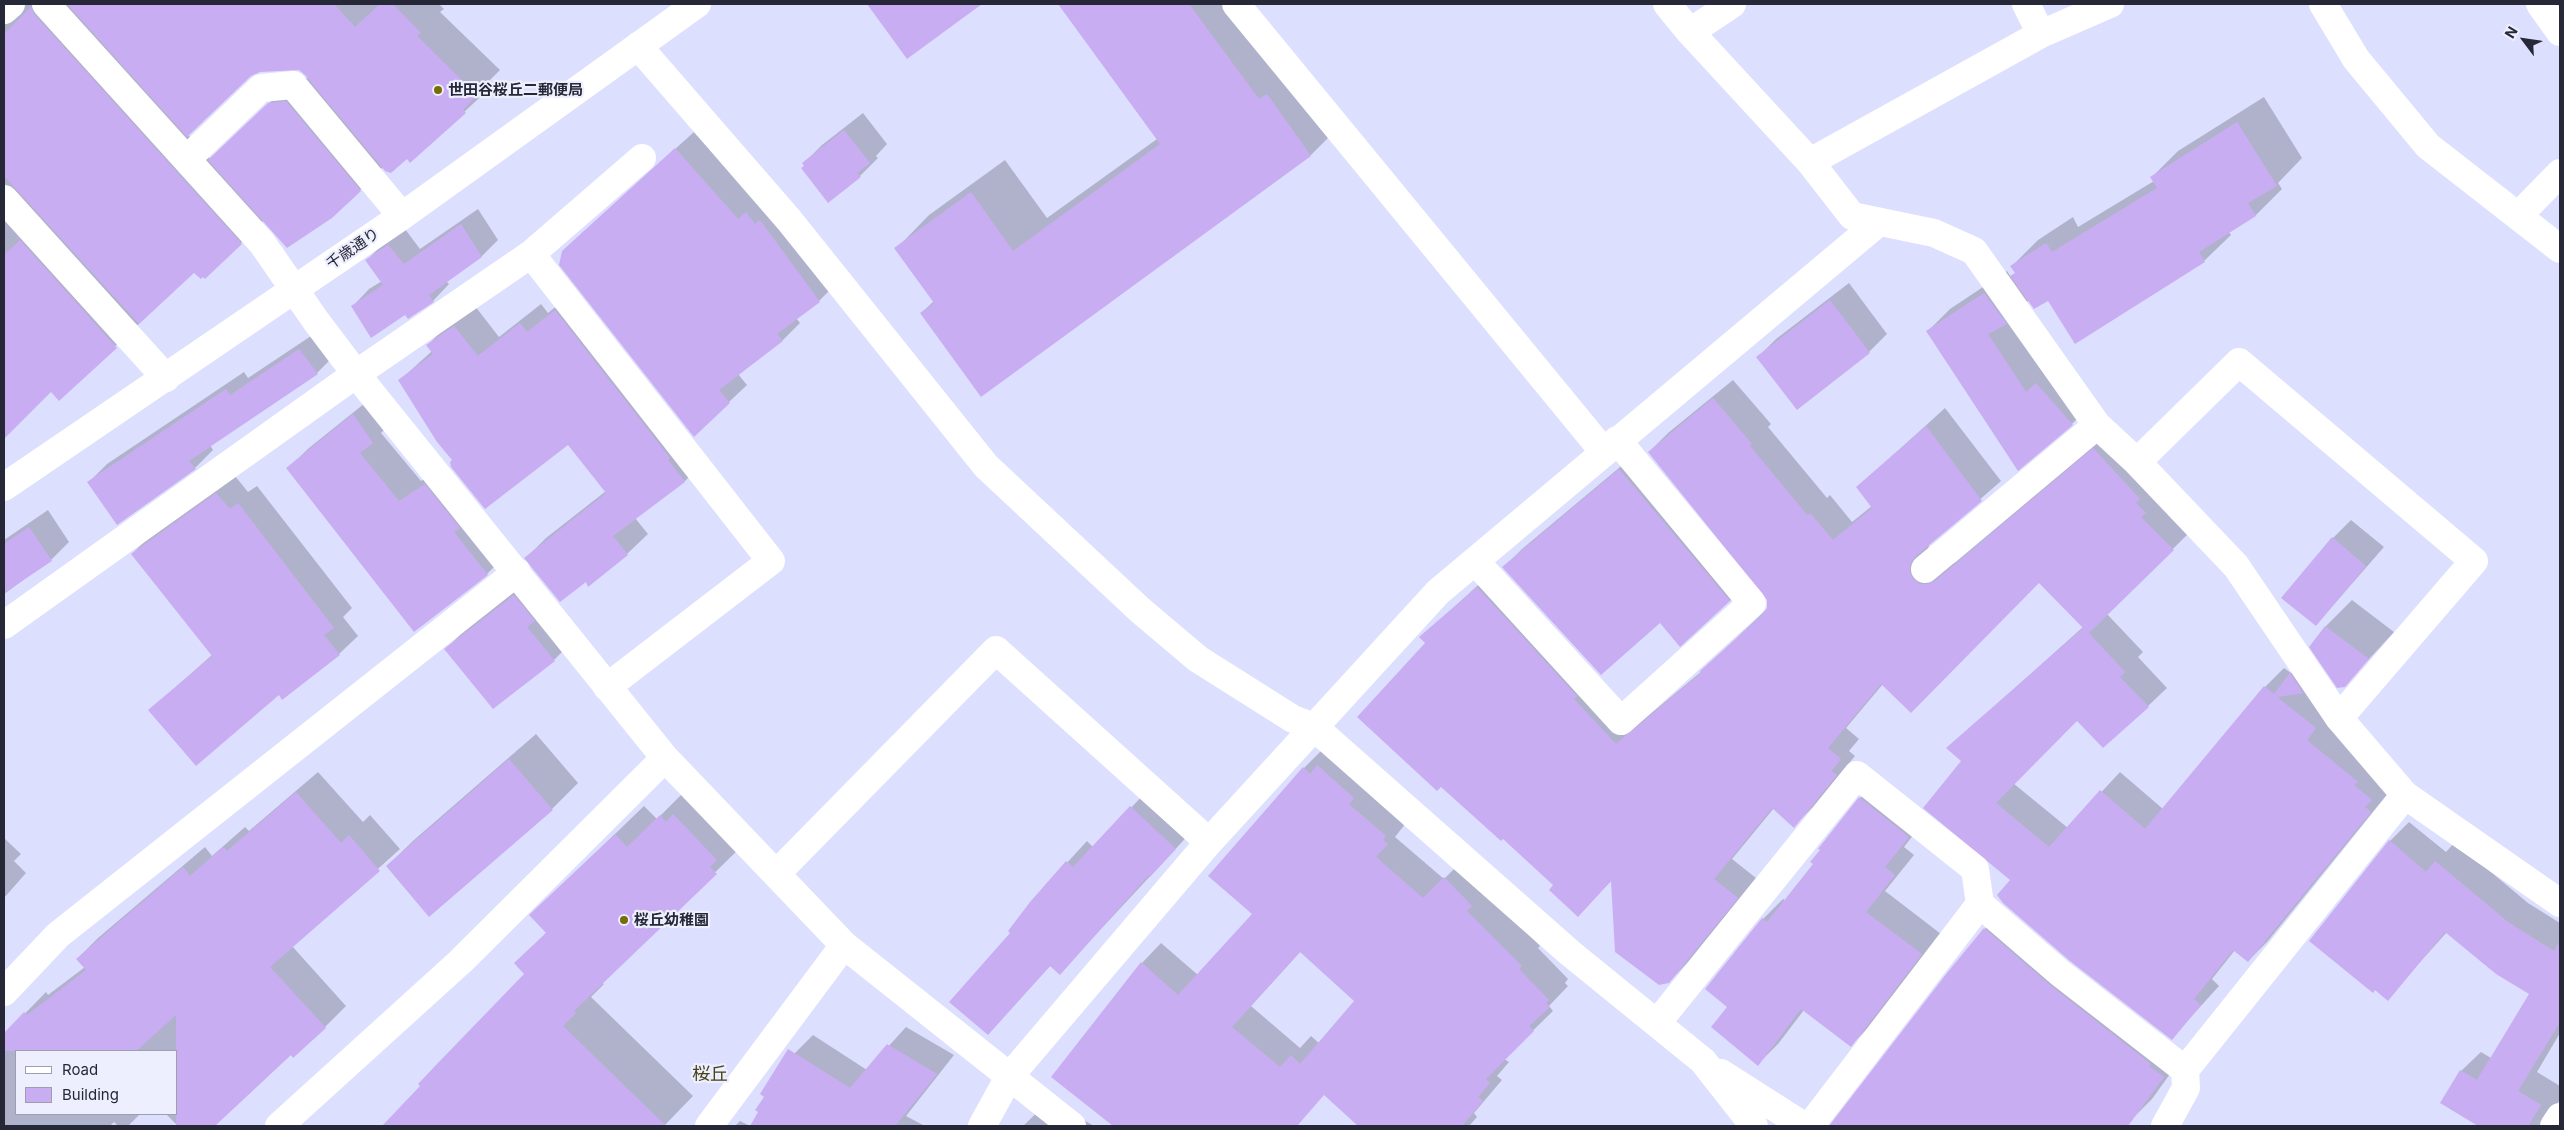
<!DOCTYPE html>
<html>
<head>
<meta charset="utf-8">
<style>
	body { margin:0 }
	#map { position:relative; width:2564px; height:1130px; overflow:hidden; background:#dddffe; font-family:Inter,sans-serif }
	canvas { display:block }
	.frame { position:absolute; inset:0; border:5px solid #272837; pointer-events:none }
	.legend { position:absolute; left:15px; top:1050px; width:162px; height:65px; box-sizing:border-box; background:#edeefe; border:1px solid #9e9fae; margin:0; padding:6px 9px; list-style:none; font-size:15px; color:#272837 }
	.legend li { display:flex; align-items:center; gap:10px; height:25px }
	.legend b { width:25px; border:1px solid #9e9fae }
	.north { position:absolute; left:2499px; top:15px; width:50px; height:50px; -webkit-text-stroke:4px #edeefe; paint-order:stroke; rotate:301deg; font-size:14px; font-weight:700; line-height:20px; text-align:center; color:#272837 }
	.north::after { content:''; display:block; margin:auto; width:18px; height:22px; background:#272837; clip-path:polygon(50% 0,100% 100%,50% 72%,0 100%) }
</style>
</head>
<body>
<div id="map">
<canvas width="2564" height="1130"></canvas>
<div class="frame"></div>
<ul class="legend">
<li><b style="height:6px;background:#fff"></b>Road</li>
<li><b style="height:14px;background:#c9adf3"></b>Building</li>
</ul>
<div class="north">N</div>
</div>
<script>
const g = document.querySelector('canvas').getContext('2d');
g.lineJoin = 'round';
function fill(path, color) { g.fillStyle = color; g.fill(path, 'evenodd'); }
const poly = rows => new Path2D(rows.map(r => 'M' + r).join(''));
function strokePath(path, color, width, dash) { g.strokeStyle = color; g.lineWidth = width; g.lineCap = dash ? 'butt' : 'round'; g.setLineDash(dash || []); g.stroke(path); }
function drawText(font, color, halo, rows, align = 'center') {
  g.font = font + ' Inter,"Noto Sans JP",sans-serif'; g.lineWidth = 4.5; g.setLineDash([]); g.textBaseline = 'middle'; g.strokeStyle = halo; g.fillStyle = color; for (const [text, x, y, turn = 0] of rows) {
    g.save(); g.translate(x, y); g.rotate((+turn || 0) * Math.PI / 180); g.textAlign = isNaN(turn) ? turn : align; if (halo) g.strokeText(text, 0, 0); g.fillText(text, 0, 0); g.restore();
  }
}
const shadow = poly([
	[4,4,439,4,444,9,440,12,500,70,485,85,489,89,410,162,407,157,383,167,360,190,264,220,241,243,195,271,59,399,51,390,14,427,4,427],
	[299,69,309,78,293,80,211,160,188,135,250,75,259,71],
	[869,4,979,4,907,57],
	[1060,4,1247,4,1344,122,1311,155,981,396,921,313,934,301,896,249,929,215,1005,160,1047,218,1157,139],
	[2264,97,2302,158,2278,183,2282,189,2256,215,2229,232,2231,235,2204,261,2075,342,2049,299,2029,300,2013,316,2094,402,2072,424,1928,331,1950,309,2007,271,2011,277,2016,272,2012,266,2038,240,2073,217,2078,227,2154,181,2152,177,2178,151],
	[863,113,887,144,876,156,878,158,860,176,806,166,804,163,822,145],
	[694,132,757,202,837,283,819,301,796,318,800,323,783,340,738,374,747,385,694,435,581,234],
	[478,209,498,240,482,256,446,281,449,284,433,301,408,318,405,313,353,306,369,289,382,281,367,260,383,244,405,229,420,249],
	[1849,283,1887,334,1869,352,1797,408,1758,357,1776,339],
	[576,290,705,461,685,481,635,518,648,534,627,554,586,580,526,558,546,538,606,491,568,443,453,460,400,380,432,351,428,345,448,324,475,306,499,337,541,304,548,313],
	[317,332,335,355,317,373,210,445,213,450,195,468,118,523,89,482,107,464,244,372,248,378],
	[1733,380,1771,424,1768,427,1827,498,1830,495,1852,522,1872,506,1858,487,1945,408,2001,481,1929,544,1928,553,1948,566,1956,562,2113,430,2192,530,2107,614,2143,652,2138,657,2167,688,2148,706,2077,719,2013,783,2068,828,2120,772,2163,809,2265,687,2284,668,2291,673,2309,655,2389,792,2267,942,2248,961,2235,950,2212,979,2219,986,2172,1038,2012,880,1962,761,1948,748,2083,627,2039,581,1883,684,1846,728,1859,739,1849,751,1855,756,1813,807,1794,826,1774,808,1732,859,1756,878,1688,962,1669,982,1612,880,1578,915,1555,885,1426,643,1421,637,1497,568,1592,679,1636,726,1702,671,1768,608,1768,599,1649,452,1668,433],
	[375,395,393,421,381,433,421,481,446,465,507,554,487,574,288,468,309,448],
	[1638,452,1748,582,1730,601,1660,621,1504,567,1522,549],
	[235,476,248,492,257,486,352,608,343,617,358,636,339,654,283,698,279,694,150,710,213,654,132,554,150,536],
	[48,510,69,542,51,560,4,594,4,540],
	[2351,520,2384,547,2316,625,2333,538],
	[532,578,572,642,554,660,493,707,446,649,464,631],
	[2352,600,2394,632,2345,685,2311,647,2326,626],
	[536,734,578,783,552,809,387,866,414,840],
	[1324,748,1406,823,1395,837,1444,879,1464,859,1486,890,1540,946,1538,948,1568,979,1565,983,1568,986,1549,1006,1553,1011,1504,1059,1509,1062,1497,1076,1502,1080,1474,1113,1477,1117,1469,1126,1360,1126,1358,1124,1365,1039,1297,1126,1115,1126,1053,1076,1142,963,1161,943,1198,975,1254,914,1304,768],
	[1301,951,1356,1001,1319,1043,1311,1036,1300,1048,1251,1006],
	[318,772,363,822,370,815,400,849,292,946,346,1006,325,1027,291,1054,213,1126,178,1126,166,1114,176,1114,176,1051,16,1051,16,1114,140,1114,128,1126,118,1126,114,1122,110,1126,4,1126,4,1035,46,992,48,995,85,967,77,959,98,938,205,847,212,856,245,827,249,831],
	[1880,778,1928,816,1904,847,1914,855,1885,891,1941,934,1871,1025,1851,1045,1804,1010,1778,1044,1758,1064,1728,1007,1707,988,1763,919,1783,899,1786,901,1815,864,1822,850,1819,848,1860,798],
	[689,787,744,844,602,983,604,984,591,997,693,1096,664,1126,399,1126,391,1118,526,974,516,963,547,932,560,887,644,806,657,819],
	[1151,787,1195,828,1060,973,1051,965,988,1034,1012,933,1030,903,1087,841,1093,847],
	[2409,822,2446,852,2455,842,2528,903,2560,923,2560,1033,2537,1072,2560,1086,2560,1099,2557,1105,2560,1126,2481,1126,2442,1102,2461,1071,2481,1052,2491,1058,2530,993,2447,932,2387,999,2390,841],
	[4,838,21,854,14,861,26,873,4,898],
	[2005,910,2070,966,2183,1056,2152,1099,2132,1119,2124,1113,2114,1126,1842,1126,1835,1121,1985,929],
	[906,1027,954,1055,906,1116,925,1126,756,1126,756,1118,795,1053,813,1035,867,1070],
	[1050,1100,1094,1126,1023,1126],
	[740,1121,750,1126,735,1126]
]);
const building = poly([
	[67,4,334,4,355,27,380,4,393,4,421,33,417,36,477,95,463,110,466,113,410,163,407,159,391,173,385,171,305,75,299,70,260,72,251,76,187,137],
	[867,4,982,4,907,59],
	[1058,4,1189,4,1259,99,1267,94,1311,156,981,397,920,313,934,303,894,248,971,192,1013,251,1160,144],
	[31,7,34,14,242,244,205,279,203,277,201,279,194,273,139,324,4,176,4,34],
	[286,101,361,191,332,218,287,248,208,160,268,103],
	[2237,122,2277,186,2248,203,2256,216,2199,252,2205,262,2075,344,2048,301,2034,309,2010,276,2015,273,2010,266,2046,243,2052,252,2157,188,2150,177],
	[844,130,870,163,857,173,861,177,828,203,801,168,804,166,802,163],
	[675,148,738,219,746,212,755,224,760,220,820,302,777,334,783,341,719,390,730,403,694,437,559,265,562,251],
	[461,224,482,257,429,295,434,302,408,319,405,315,371,338,351,306,383,285,365,260,388,245,404,264],
	[20,240,117,348,59,401,51,392,4,439,4,255],
	[1984,293,2007,324,1988,334,2026,392,2036,383,2073,425,2018,471,1926,331],
	[1830,300,1870,353,1797,410,1756,357],
	[555,310,670,458,668,460,685,482,613,536,628,555,588,587,586,582,560,602,524,558,606,493,568,445,485,509,451,467,450,462,452,460,437,442,398,380,433,354,426,345,454,326,478,356,520,323,527,332],
	[299,349,318,374,189,461,196,469,117,525,87,482,226,389,230,395],
	[1713,398,1752,444,1750,446,1808,516,1810,513,1833,540,1872,508,1856,487,1926,426,1982,501,1915,557,1910,564,1910,572,1913,579,1920,584,1928,584,1935,581,2093,448,2140,499,2136,503,2146,513,2141,517,2174,550,2089,633,2125,672,2120,677,2149,707,2103,748,2077,721,1996,803,2049,847,2100,790,2145,829,2264,686,2274,694,2290,673,2303,693,2277,697,2316,728,2307,740,2358,782,2354,785,2372,800,2365,807,2371,812,2248,962,2233,950,2194,999,2201,1005,2172,1040,2070,961,2003,903,1997,895,2010,880,1923,808,1961,761,1946,748,2083,628,2039,583,1911,713,1881,684,1828,748,1841,759,1831,771,1837,775,1794,828,1772,808,1714,879,1738,898,1669,983,1659,985,1615,952,1611,881,1578,917,1549,890,1553,885,1503,839,1501,841,1441,787,1437,791,1357,717,1425,643,1419,637,1477,587,1577,696,1574,699,1616,744,1701,673,1700,671,1762,615,1767,608,1767,600,1648,452],
	[353,414,373,443,360,453,399,501,425,484,460,528,454,532,488,575,414,632,286,468],
	[1619,469,1730,601,1680,647,1660,623,1601,675,1502,567],
	[216,493,230,509,238,503,334,628,324,635,340,655,282,700,279,695,196,766,148,710,212,656,131,554],
	[29,527,52,561,4,593,4,544],
	[2332,537,2366,566,2316,626,2281,598],
	[514,595,535,621,527,627,555,661,493,709,444,649],
	[2325,626,2369,659,2345,687,2337,688,2309,647],
	[509,759,553,810,429,917,386,866],
	[1317,765,1354,798,1349,804,1386,836,1383,840,1388,844,1376,857,1423,898,1444,877,1472,906,1467,911,1522,966,1519,969,1549,1000,1546,1003,1550,1007,1529,1026,1534,1031,1486,1079,1490,1083,1478,1097,1483,1101,1462,1126,1358,1126,1324,1095,1297,1126,1113,1126,1051,1077,1141,962,1178,995,1252,914,1208,876,1303,767,1310,774],
	[1300,952,1354,1001,1300,1064,1291,1055,1280,1067,1232,1027],
	[296,792,341,843,349,835,380,871,270,967,326,1028,293,1058,291,1055,215,1126,176,1126,176,1015,136,1051,4,1051,4,1033,24,1012,27,1015,86,970,76,959,183,867,190,876,223,847,227,851],
	[1859,797,1909,837,1885,867,1895,875,1866,912,1922,954,1851,1047,1801,1009,1758,1066,1711,1027,1727,1007,1705,989,1762,918,1767,922,1813,864,1810,862,1820,850,1818,849],
	[1130,806,1176,849,1150,877,1148,876,1060,975,1050,966,988,1035,949,1002,1010,933,1008,931,1030,902,1066,861,1073,867],
	[673,814,717,860,710,867,717,874,574,1011,576,1013,563,1026,666,1126,382,1126,420,1086,418,1084,436,1065,524,974,514,963,546,933,529,915,615,834,627,847,660,815,666,822],
	[2389,840,2426,872,2435,861,2508,922,2554,951,2560,941,2560,1022,2518,1091,2541,1105,2528,1126,2478,1126,2440,1103,2460,1070,2477,1080,2529,994,2496,974,2445,932,2388,1001,2375,990,2373,993,2309,941],
	[1984,928,2050,985,2151,1064,2149,1066,2164,1077,2128,1126,1829,1126,1947,973],
	[887,1044,937,1074,895,1126,750,1126,758,1112,755,1110,764,1097,760,1094,788,1049,850,1088]
]);
const minor = poly([
	[46,4,262,243,316,321,356,374,665,758,844,945,1072,1126],
	[1236,4,1604,452],
	[1667,4,1690,32,1810,162,1852,216,1934,233,1974,251,2097,425,2137,462,2236,566,2339,718,2405,795,2560,903],
	[2026,4,2041,34],
	[2323,4,2356,59,2428,146,2560,249],
	[2540,4,2560,32],
	[4,10,11,4],
	[1690,32,1732,4],
	[638,46,789,220,986,466,1140,610,1198,659,1293,719,1314,727,1570,953,1703,1061,1754,1126],
	[187,159,261,88,293,85,402,216],
	[1810,162,2041,34,2110,4],
	[4,199,166,378],
	[2518,216,2560,173],
	[531,254,771,561,607,687],
	[2137,462,2239,362,2474,561,2339,718],
	[4,487,402,216,697,4],
	[1475,561,1621,721,1752,603,1617,440],
	[1925,569,2097,425],
	[4,625,356,374,531,254,642,158],
	[777,873,996,650,1209,842],
	[1980,904,2060,973,2185,1070],
	[4,992,58,935,517,572],
	[1657,1023,1857,775,1975,869,1980,904,1810,1126],
	[1721,1073,1804,1126],
	[279,1126,461,961,665,758],
	[709,1126,844,945],
	[982,1126,1009,1077,1209,842,1438,592,1879,222],
	[2165,1126,2186,1088,2185,1070,2405,795],
	[2554,1126,2560,1117]
]);
const markers = [
	[438,90,5,"#776d08"],
	[624,920,5,"#776d08"]
];
const poiNames = [
	["世田谷桜丘二郵便局",448,90],
	["桜丘幼稚園",634,920]
];
const streetNames = [
	["千歳通り",353,249,-34]
];
const quarterNames = [
	["桜丘",710,1075]
];
fill(shadow, '#0003');
fill(building, '#c9adf3');
strokePath(minor, '#fff', 28);
for (const [x, y, r, color] of markers) { const dot = new Path2D(); dot.arc(x, y, r, 0, 2 * Math.PI); g.fillStyle = color; g.fill(dot); strokePath(dot, '#edeefe', 2); }
drawText('bold 15px', '#272837', '#edeefe', poiNames, 'left');
drawText('15px', '#272837', '#edeefe', streetNames);
drawText('18px', '#464118', '#edeefe', quarterNames);
</script>
</body>
</html>
